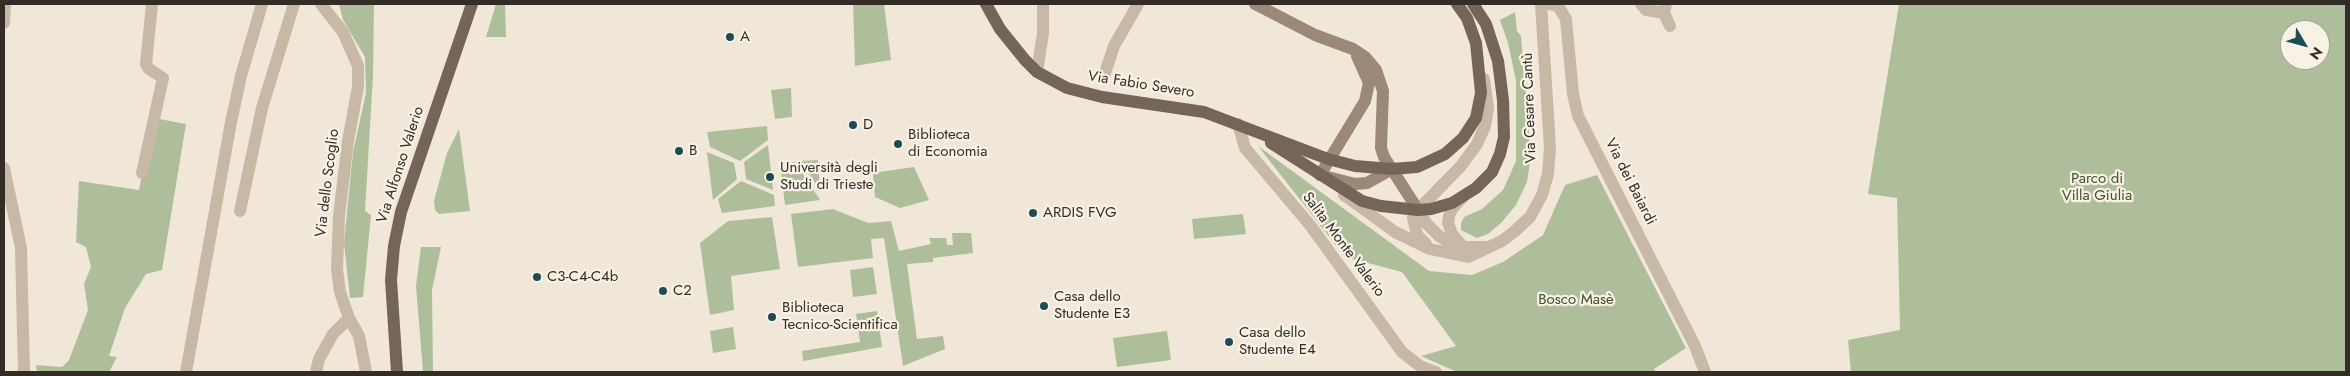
<!DOCTYPE html>
<html>
<head>
<meta charset="utf-8">
<style>
	body { margin:0 }
	#map { position:relative; width:2350px; height:376px; overflow:hidden; background:#f0e7d9; font-family:Jost,sans-serif }
	canvas { display:block }
	.frame { position:absolute; inset:0; border:5px solid #342c27; pointer-events:none }
	.north { position:absolute; left:2280px; top:20px; width:50px; height:50px; box-sizing:border-box; background:#f8f1e5; border:1px solid #aaa299; border-radius:50%; rotate:127deg; font-size:14px; font-weight:700; line-height:20px; text-align:center; color:#342c27 }
	.north::after { content:''; display:block; margin:auto; width:18px; height:22px; background:#1e4b54; clip-path:polygon(50% 0,100% 100%,50% 72%,0 100%) }
</style>
</head>
<body>
<div id="map">
<canvas width="2350" height="376"></canvas>
<div class="frame"></div>
<div class="north">N</div>
</div>
<script>
const g = document.querySelector('canvas').getContext('2d');
g.lineJoin = 'round';
function fill(path, color) { g.fillStyle = color; g.fill(path, 'evenodd'); }
const poly = rows => new Path2D(rows.map(r => 'M' + r).join(''));
function strokePath(path, color, width, dash) { g.strokeStyle = color; g.lineWidth = width; g.lineCap = dash ? 'butt' : 'round'; g.setLineDash(dash || []); g.stroke(path); }
function drawText(font, color, halo, rows, align = 'center') {
  g.font = font + ' Jost,sans-serif'; g.lineWidth = 4.5; g.setLineDash([]); g.textBaseline = 'middle'; g.strokeStyle = halo; g.fillStyle = color; for (const [text, x, y, turn = 0] of rows) {
    g.save(); g.translate(x, y); g.rotate((+turn || 0) * Math.PI / 180); g.textAlign = isNaN(turn) ? turn : align; if (halo) g.strokeText(text, 0, 0); g.fillText(text, 0, 0); g.restore();
  }
}
const green = poly([
	[339,4,374,4,373,76,365,211,371,215,363,297,350,298,344,243,353,152,366,93,365,57,343,20],
	[496,4,505,4,506,37,486,37],
	[853,4,884,4,891,60,855,66],
	[1899,4,2346,4,2346,372,1851,372,1848,340,1900,330,1897,198,1868,194],
	[2290,30,2320,30,2320,60,2290,60],
	[1515,12,1517,31,1521,36,1531,155,1527,182,1516,205,1501,223,1488,234,1477,238,1461,230,1461,223,1464,217,1482,209,1503,190,1516,161,1516,81,1508,43,1500,20],
	[791,88,792,117,775,119,771,90],
	[154,118,186,124,162,270,146,274,125,308,109,356,117,357,109,372,37,372,36,365,62,367,69,360,88,310,84,284,91,267,86,247,76,242,79,181,139,190],
	[767,126,768,140,740,161,710,147,707,132],
	[459,129,470,211,439,214,435,210,434,201,447,153],
	[768,145,773,190,746,179,744,162],
	[1258,146,1429,271,1472,275,1503,262,1543,235,1565,185,1597,175,1686,348,1654,369,1656,372,1457,372,1421,356,1456,346,1402,272,1345,257],
	[707,152,734,163,737,179,713,200],
	[818,160,820,190,800,161],
	[795,162,820,200,785,205,780,164],
	[914,167,929,200,900,208,875,197,873,173],
	[741,181,774,195,775,206,722,213,718,199],
	[833,209,868,223,891,221,899,251,931,244,929,238,946,238,947,245,953,245,952,233,971,233,973,253,933,258,933,262,907,264,917,339,943,336,945,349,903,366,884,238,871,239,873,258,798,267,791,214],
	[1243,214,1246,234,1194,239,1192,219],
	[772,217,780,269,731,276,734,310,710,315,700,243,728,221],
	[421,247,441,247,432,290,433,372,423,372,416,286],
	[873,267,877,294,853,297,850,270],
	[877,311,882,347,803,361,802,351,860,342,856,314],
	[733,327,736,349,713,353,710,331],
	[1167,331,1171,360,1117,367,1113,338]
]);
const street = poly([
	[321,4,343,32,358,66,358,87,348,141,339,216,337,269,340,292,349,318,359,336,366,372],
	[1549,4,1558,6,1566,19,1573,94,1578,116,1695,346,1705,372],
	[1641,4,1646,10,1664,13],
	[1666,4,1664,13,1670,26],
	[4,23,5,4],
	[1037,72,1043,33,1043,4],
	[1104,76,1114,46,1138,4],
	[1238,124,1245,148,1310,225,1402,352,1420,366,1436,372],
	[4,168,21,248,24,372],
	[142,173,163,78,149,69,146,64,152,4],
	[1344,195,1395,232,1430,249,1468,257,1502,241,1515,231,1530,217,1542,195,1548,174,1550,148,1541,4],
	[1418,210,1426,223,1439,236,1449,242,1463,247,1485,247],
	[240,211,262,108,294,4],
	[1426,244,1417,235,1413,218,1418,210,1461,166,1477,144,1485,126,1488,108,1484,79],
	[1463,247,1452,234,1448,223,1449,216,1452,209,1463,197],
	[186,372,231,122,241,76,262,4],
	[316,372,319,359,333,334,349,318]
]);
const secondary = poly([
	[1255,4,1315,35,1353,49,1365,57,1376,70,1383,91,1381,148,1384,157,1418,210],
	[1357,56,1369,83,1365,101,1320,175,1355,184,1367,183,1392,169]
]);
const primary = poly([
	[986,4,1000,29,1025,60,1037,72,1067,88,1102,97,1204,112,1328,159,1355,166,1392,169,1417,167,1445,154,1463,138,1476,118,1481,93,1476,43,1467,18,1457,4],
	[1271,143,1362,201,1381,206,1418,210,1431,209,1452,203,1476,188,1492,172,1500,154,1504,137,1503,100,1498,61,1486,24,1473,4],
	[397,372,391,280,394,246,401,212,472,4]
]);
const markers = [
	[730,37,5,"#1e4b54"],
	[853,125,5,"#1e4b54"],
	[898,144,5,"#1e4b54"],
	[679,151,5,"#1e4b54"],
	[770,177,5,"#1e4b54"],
	[1033,213,5,"#1e4b54"],
	[537,277,5,"#1e4b54"],
	[663,291,5,"#1e4b54"],
	[1044,306,5,"#1e4b54"],
	[772,317,5,"#1e4b54"],
	[1229,342,5,"#1e4b54"]
];
const poiNames = [
	["A",740,37],
	["D",863,125],
	["Biblioteca",908,135],
	["di Economia",908,152],
	["B",689,151],
	["Università degli",780,168],
	["Studi di Trieste",780,185],
	["ARDIS FVG",1043,213],
	["C3-C4-C4b",547,277],
	["C2",673,291],
	["Casa dello",1054,297],
	["Studente E3",1054,314],
	["Biblioteca",782,308],
	["Tecnico-Scientifica",782,325],
	["Casa dello",1239,333],
	["Studente E4",1239,350]
];
const streetNames = [
	["Via Fabio Severo",1141,85,9],
	["Via Cesare Cantù",1530,108,-92],
	["Via Alfonso Valerio",401,165,-72],
	["Via dei Baiardi",1630,182,63],
	["Via dello Scoglio",328,183,-83],
	["Salita Monte Valerio",1343,245,53]
];
const parkNames = [
	["Parco di",2097,179],
	["Villa Giulia",2097,196],
	["Bosco Masè",1576,300]
];
fill(green, '#afbe9a');
strokePath(street, '#c8b8a6', 12);
strokePath(secondary, '#9b8877', 12);
strokePath(primary, '#756558', 12);
for (const [x, y, r, color] of markers) { const dot = new Path2D(); dot.arc(x, y, r, 0, 2 * Math.PI); g.fillStyle = color; g.fill(dot); strokePath(dot, '#f8f1e5', 2); }
drawText('15px', '#342c27', '#f8f1e5', poiNames, 'left');
drawText('15px', '#342c27', '#f8f1e5', streetNames);
drawText('15px', '#40512b', '#f8f1e5', parkNames);
</script>
</body>
</html>
